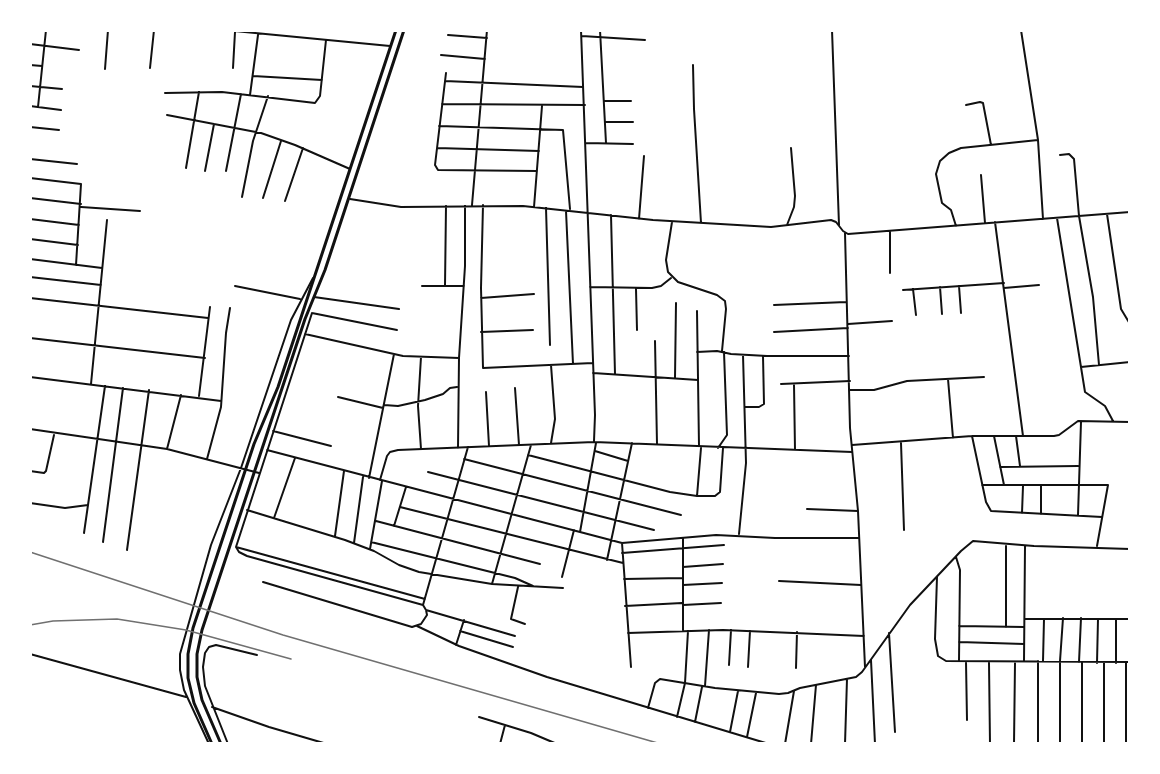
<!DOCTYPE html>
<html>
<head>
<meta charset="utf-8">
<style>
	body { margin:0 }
	#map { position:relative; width:1160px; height:774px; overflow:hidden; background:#fff; font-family:"IBM Plex Serif",serif }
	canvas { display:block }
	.frame { position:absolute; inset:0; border:32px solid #fff; pointer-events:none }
</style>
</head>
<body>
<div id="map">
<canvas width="1160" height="774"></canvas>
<div class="frame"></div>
</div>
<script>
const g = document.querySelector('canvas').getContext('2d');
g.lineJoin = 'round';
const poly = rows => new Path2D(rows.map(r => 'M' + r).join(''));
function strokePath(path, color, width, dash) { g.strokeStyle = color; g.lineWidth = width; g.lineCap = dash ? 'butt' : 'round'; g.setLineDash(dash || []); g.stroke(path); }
const minor = poly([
	[224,30,390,46],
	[581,30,595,415,594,441],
	[600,30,606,143],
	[832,30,839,225],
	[1021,30,1038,140,1043,219],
	[448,35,487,38],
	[582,36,645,40],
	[30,44,79,50],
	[441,55,485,59],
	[30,65,42,66],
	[693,65,694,109,701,223],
	[150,68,154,30],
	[233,68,235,32],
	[105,69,108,30],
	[446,73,435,165,438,170,537,171],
	[253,76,322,80],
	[445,81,583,87],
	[30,86,62,89],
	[165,93,222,92,315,103,320,96,326,40],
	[250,95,258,35],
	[604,101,631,101],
	[442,104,585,105],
	[966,105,980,102,983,103,991,145],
	[30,106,61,110],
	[38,107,46,30],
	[167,115,261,133,295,145,350,169],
	[605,122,633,122],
	[439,126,563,130,570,209],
	[30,127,59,130],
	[586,143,633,144],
	[437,148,539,151],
	[1060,155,1069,154,1074,159,1079,216,1093,297,1099,365],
	[30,159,77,164],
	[186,168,199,92],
	[205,171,214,124],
	[226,171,241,94],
	[981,175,985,223],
	[30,178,81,184,76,265],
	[242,197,253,141,268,96],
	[30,198,81,204],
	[263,198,281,141],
	[350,199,401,207,523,206,653,220,771,227,831,220,836,222,843,231,848,234,1130,212],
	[285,201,303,148],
	[472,205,487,30],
	[483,205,481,288,483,368,593,363],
	[81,207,140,211],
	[534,207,542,106],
	[546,208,550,345],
	[566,211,573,364],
	[1107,214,1121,309,1130,324],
	[611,215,615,374],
	[1057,218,1085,392,1105,406,1113,421],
	[30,219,79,225],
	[639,219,644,156],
	[672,222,666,260,668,272,678,282,717,295,725,301,726,309,722,351],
	[995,222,1023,436],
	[787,225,794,207,795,196,791,148],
	[956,226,951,210,942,203,936,174,940,161,949,153,961,148,1038,140],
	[890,231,890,273],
	[845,233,850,428,858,511,865,667],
	[30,239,78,245],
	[30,259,102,268],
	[30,277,101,285],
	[235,286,300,299],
	[422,286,464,286],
	[445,286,446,206],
	[959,286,961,313],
	[590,287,652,288,661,286,671,278],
	[940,287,942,314],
	[1004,288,1039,285],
	[636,289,637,330],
	[913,289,916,315],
	[903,290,1004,283],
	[314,297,399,309],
	[30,298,208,318],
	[481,298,534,294],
	[774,305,846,302],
	[697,311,699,446],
	[312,313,397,330],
	[848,324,892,321],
	[481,332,533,330],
	[774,332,848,328],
	[305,334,403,356,459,358],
	[30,338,205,358],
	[655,341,657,444],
	[697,352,717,351,731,354,767,356,849,356],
	[421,357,418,406,421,449],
	[551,365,555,419,551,443],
	[1081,367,1130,362],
	[593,373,698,380],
	[30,377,221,401],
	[675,378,676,303],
	[948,379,953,438],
	[91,384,107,220],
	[781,384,850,381],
	[794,384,795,450],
	[515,388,519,445],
	[850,390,874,390,907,381,984,377],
	[486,392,489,446],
	[199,396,210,307],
	[338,397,383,408],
	[384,405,398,406,425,400,443,394,450,388,457,387],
	[745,407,759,407,764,404,763,356],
	[30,429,167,449,259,473],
	[273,431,331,446],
	[972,436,986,502,991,511,1102,517],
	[994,436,1004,485],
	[1016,436,1020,466],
	[901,443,904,530],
	[852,445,972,436,1054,436,1059,435,1078,421,1130,422],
	[458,448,459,358,465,266,465,206],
	[718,448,727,435,724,352],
	[167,449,181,395],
	[267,450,622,543,716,535,775,538,859,538],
	[595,451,628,461],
	[528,455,670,492,697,496,715,496,720,492,723,448],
	[207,459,221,407,226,333,230,308],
	[464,459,681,515],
	[1000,467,1078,466],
	[30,471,44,473,46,471,54,435],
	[428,472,654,530],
	[369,478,394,354],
	[380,480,387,456,390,452,398,450,594,442,852,452],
	[982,485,1108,485,1097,546],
	[697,496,701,448],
	[30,503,65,508,88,505],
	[400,507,623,563],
	[807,509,858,511],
	[247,510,345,540,374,551,399,565,419,572,492,584,563,588],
	[1022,513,1023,486],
	[1041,514,1041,485],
	[1078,515,1081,422],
	[274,518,295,458],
	[376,521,540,564],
	[394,526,406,487],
	[580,532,596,443],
	[84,533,105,386],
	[739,534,746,463,743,355],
	[335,536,344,471],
	[683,538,683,630],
	[103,542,123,388],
	[371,542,515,578,533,586],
	[354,543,363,477],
	[622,543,631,667],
	[236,547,425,599],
	[370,549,382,481],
	[127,550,149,390],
	[622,553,724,545],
	[956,557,960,570,959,661],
	[607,560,632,443],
	[683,567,723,564],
	[562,577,574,530],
	[937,577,935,639,938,656,946,661,1130,662],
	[624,579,683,578],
	[779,581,861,585],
	[263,582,412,627,421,624,427,615,426,610,423,605,247,556,239,552,236,547,312,313],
	[492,584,531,445],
	[683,585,722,583],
	[518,587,511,619,525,624],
	[423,605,468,447],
	[683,605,721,603],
	[625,606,682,603],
	[426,610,515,636],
	[1025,619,1130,619],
	[417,626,459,646,547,677,769,744],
	[959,626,1024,627],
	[1006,627,1006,546],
	[460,631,513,647],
	[628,633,723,630,864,636],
	[889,633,895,732],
	[959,642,1024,644],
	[456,645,464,620],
	[30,654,186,697],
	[871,660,875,744],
	[1024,661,1025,546],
	[1043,661,1044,619],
	[966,662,967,720],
	[1079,662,1081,618],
	[989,663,990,744],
	[1097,663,1098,619],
	[1116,663,1116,619],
	[1126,663,1126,744],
	[729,665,731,630],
	[748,667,750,631],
	[796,668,797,632],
	[705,686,709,630],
	[212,707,269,727,327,744],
	[648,708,655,683,660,679,715,688,779,694,788,693,800,688,856,677,862,672,910,605,961,551,973,541,1034,546,1130,549],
	[479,717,531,733,557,744],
	[677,717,685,683,688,631],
	[695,722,702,687],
	[730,732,738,691],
	[747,737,756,693],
	[209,744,184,690,180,670,180,654,211,545,241,468,291,320,313,278],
	[228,744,205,686,203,667,205,653,209,647,216,645,257,655],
	[500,744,505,725],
	[785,744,794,691],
	[811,744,816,685],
	[845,744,847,679],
	[1014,744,1015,663],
	[1038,744,1038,661],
	[1060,744,1060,661,1063,618],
	[1082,744,1082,663],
	[1104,744,1104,663]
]);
const tertiary = poly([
	[212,744,194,703,188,678,188,654,193,628,254,444,278,387,396,30],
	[221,744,202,700,197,677,197,654,202,630,305,319,325,270,404,30]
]);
const rail = poly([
	[30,552,283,635,661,744],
	[30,625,53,621,117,619,186,630,291,659]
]);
strokePath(minor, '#111', 2);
strokePath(tertiary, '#111', 3);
strokePath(rail, '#707070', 1.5);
</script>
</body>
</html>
